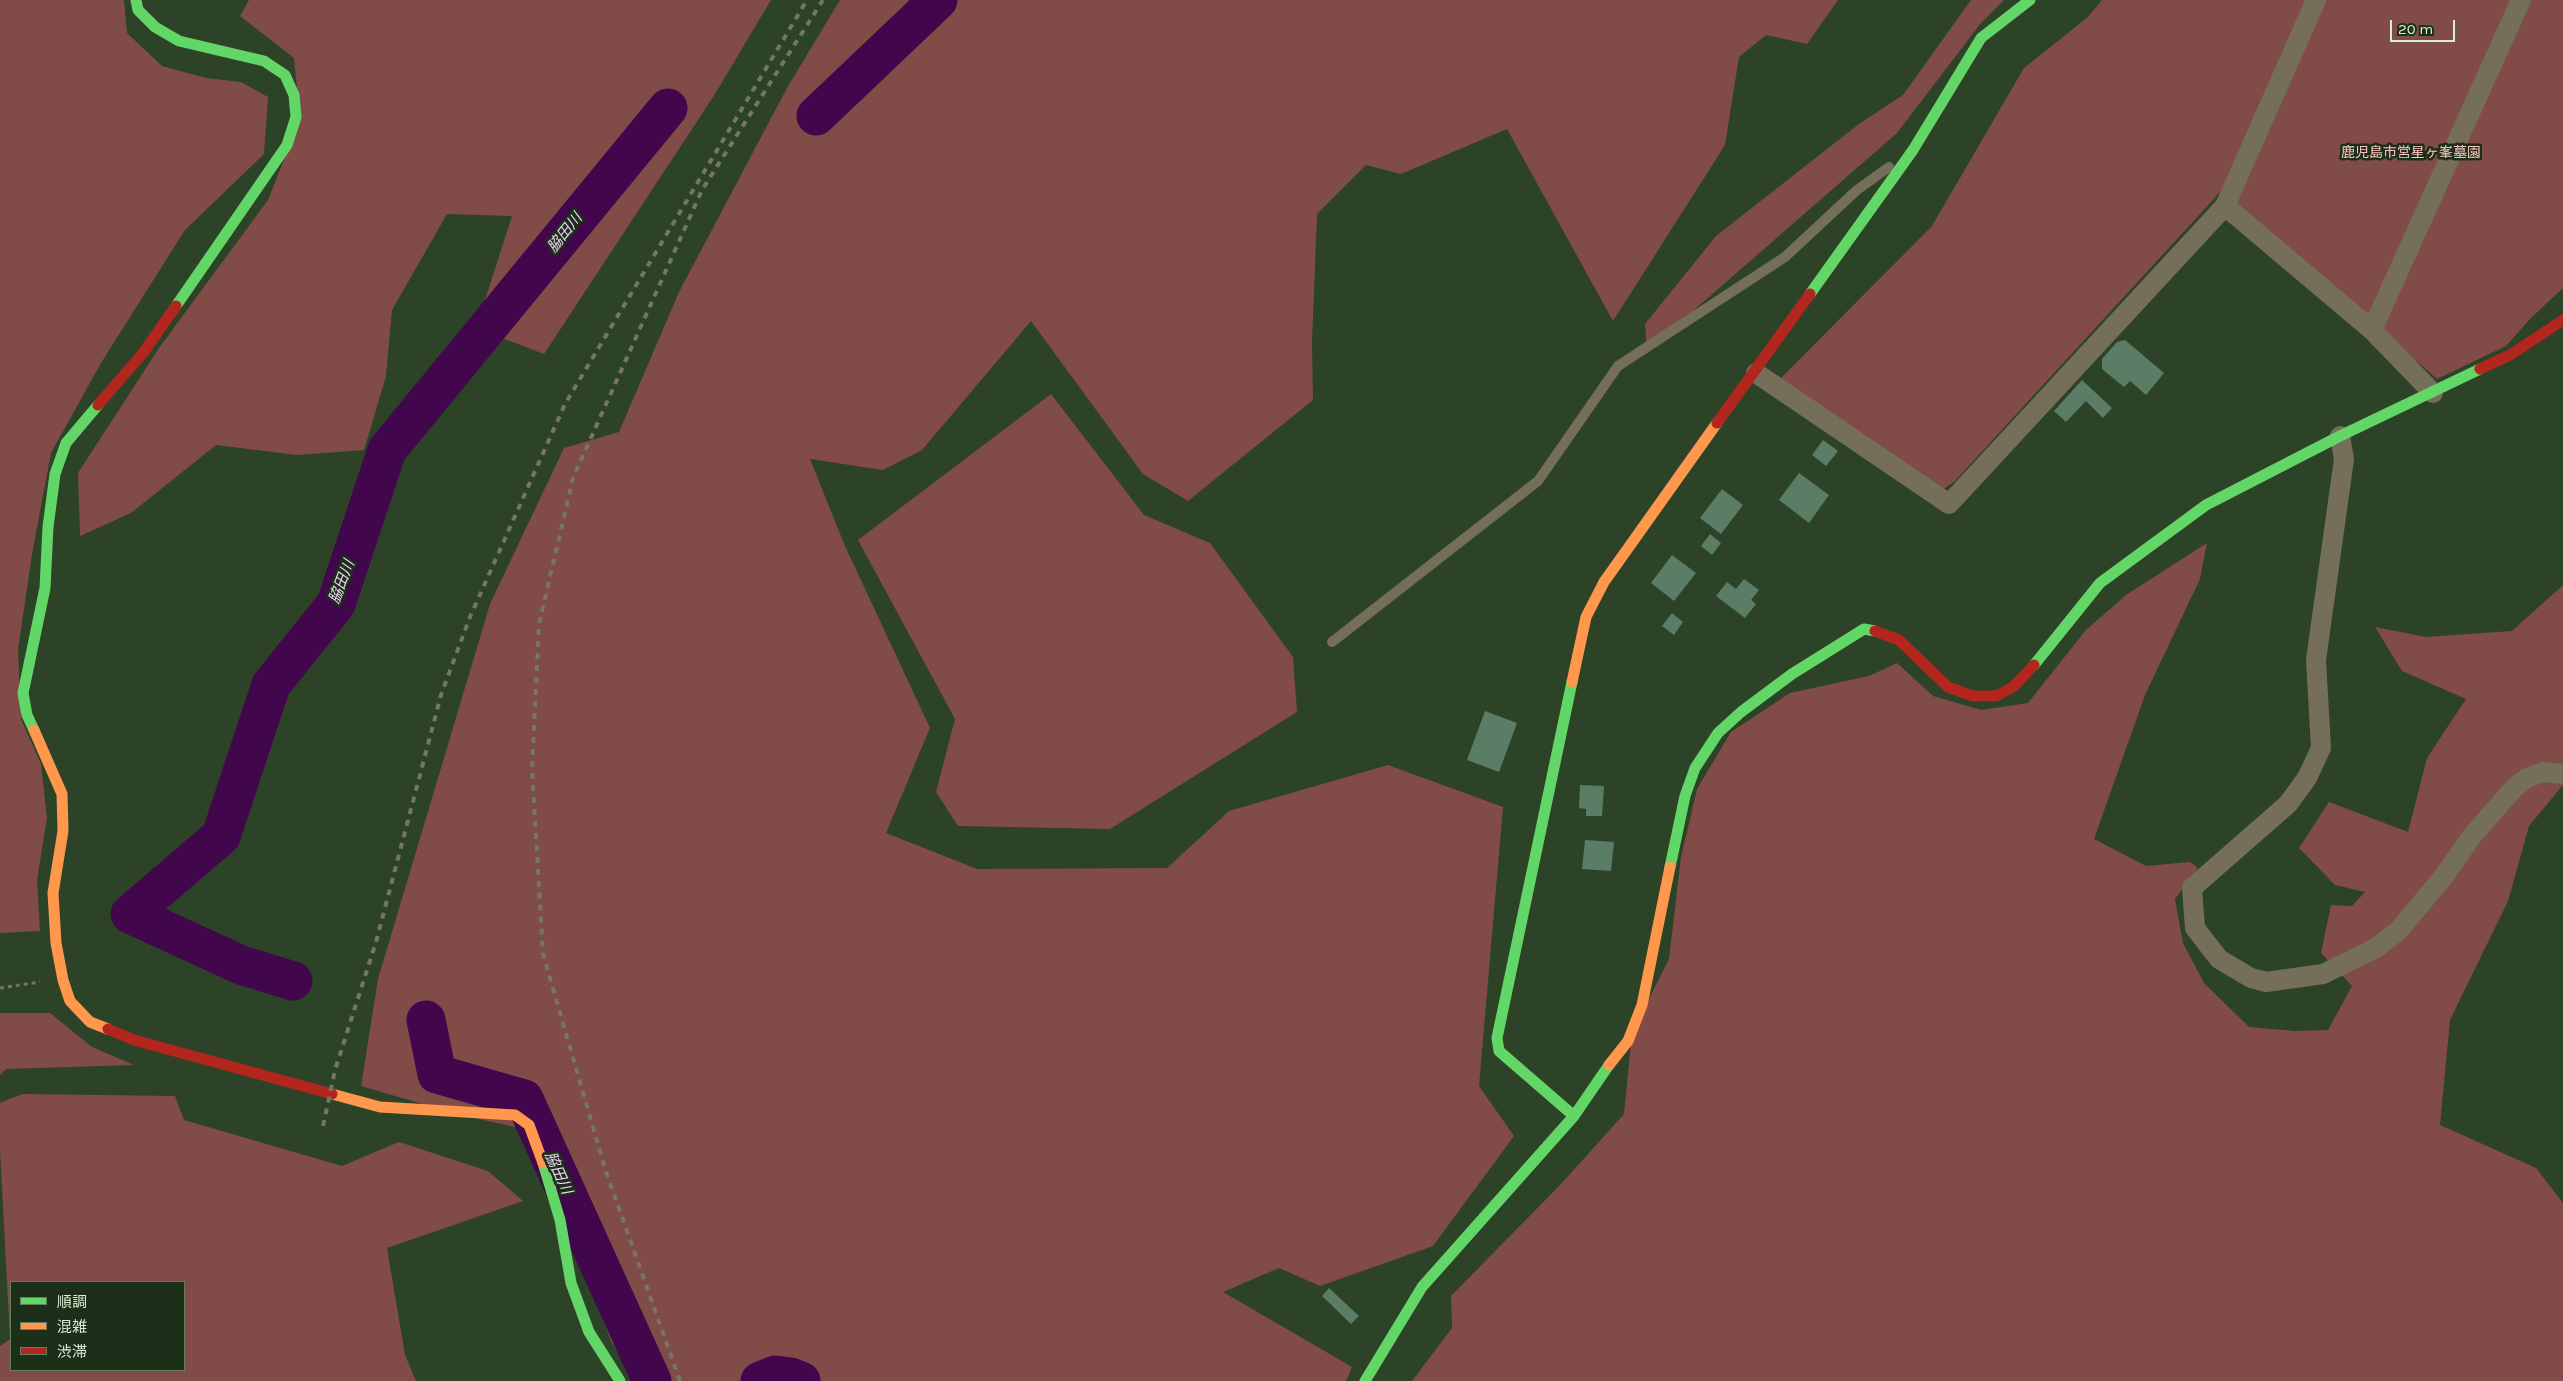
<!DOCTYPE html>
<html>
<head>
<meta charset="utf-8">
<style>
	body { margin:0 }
	#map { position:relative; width:2563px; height:1381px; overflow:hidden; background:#2c4327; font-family:Karla,"Noto Sans JP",sans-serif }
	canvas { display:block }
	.legend { position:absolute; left:10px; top:1281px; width:175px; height:90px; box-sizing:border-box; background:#1c2f19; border:1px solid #667b62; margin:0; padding:6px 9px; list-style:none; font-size:15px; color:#d5edd0 }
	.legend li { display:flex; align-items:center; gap:10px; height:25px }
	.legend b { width:25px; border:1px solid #667b62 }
	.scale { position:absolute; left:2390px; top:20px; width:65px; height:22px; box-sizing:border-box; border:2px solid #d5edd0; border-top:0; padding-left:6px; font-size:15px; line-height:18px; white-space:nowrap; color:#d5edd0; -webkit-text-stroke:4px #1c2f19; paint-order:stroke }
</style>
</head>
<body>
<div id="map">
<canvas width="2563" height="1381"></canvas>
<ul class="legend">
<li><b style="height:6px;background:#63d668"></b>順調</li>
<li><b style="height:6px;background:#ff974d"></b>混雑</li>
<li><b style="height:6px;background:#b3261e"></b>渋滞</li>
</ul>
<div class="scale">20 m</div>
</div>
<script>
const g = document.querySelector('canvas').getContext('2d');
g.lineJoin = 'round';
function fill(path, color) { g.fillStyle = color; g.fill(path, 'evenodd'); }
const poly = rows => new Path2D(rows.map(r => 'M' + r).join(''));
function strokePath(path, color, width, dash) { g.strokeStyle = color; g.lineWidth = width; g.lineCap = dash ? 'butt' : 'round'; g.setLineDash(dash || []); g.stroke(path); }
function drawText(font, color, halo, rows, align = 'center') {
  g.font = font + ' Karla,"Noto Sans JP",sans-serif'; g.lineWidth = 5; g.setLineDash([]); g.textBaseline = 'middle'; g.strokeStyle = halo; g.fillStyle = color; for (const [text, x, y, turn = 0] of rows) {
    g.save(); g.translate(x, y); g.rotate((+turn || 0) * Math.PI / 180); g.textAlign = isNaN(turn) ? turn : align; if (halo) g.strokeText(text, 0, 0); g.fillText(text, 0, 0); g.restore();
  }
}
const green = poly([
	[0,0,124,0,127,33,162,66,206,78,241,82,268,97,264,154,185,230,101,363,51,453,32,554,18,650,21,719,41,764,47,818,37,880,40,931,0,933],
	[249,0,771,0,715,94,544,354,476,328,512,216,447,214,392,310,386,376,364,450,297,455,216,445,131,513,80,536,78,473,159,348,268,200,300,119,294,58,240,16],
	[840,0,1838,0,1807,44,1766,35,1739,57,1725,145,1613,321,1507,129,1401,174,1366,165,1317,214,1312,342,1313,400,1188,501,1143,474,1031,321,922,450,883,470,810,459,845,546,930,728,886,833,977,869,1167,868,1229,811,1388,765,1503,807,1479,1086,1514,1136,1433,1246,1320,1286,1279,1268,1223,1292,1352,1367,1346,1381,635,1381,611,1341,533,1131,457,1114,361,1086,378,979,490,604,564,448,619,432,679,292,787,88],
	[1971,0,2004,0,1981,23,1897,133,1647,351,1645,324,1716,236,1859,124,1903,95],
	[2102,0,2563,0,2563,288,2530,319,2506,346,2437,379,2222,190,1955,481,1941,491,1779,380,1932,226,2024,68,2088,17],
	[1051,394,1144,515,1210,543,1293,657,1297,712,1110,829,958,826,936,792,955,719,858,540],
	[2207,543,2200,579,2145,695,2094,839,2146,866,2190,862,2198,868,2175,899,2183,943,2204,983,2249,1027,2295,1031,2328,1030,2352,986,2321,953,2331,905,2352,906,2365,892,2335,885,2299,848,2329,802,2408,832,2427,758,2466,699,2402,671,2375,627,2426,637,2512,631,2563,585,2563,785,2529,826,2508,901,2450,1020,2440,1125,2536,1168,2563,1203,2563,1381,1412,1381,1452,1328,1451,1296,1561,1184,1624,1114,1632,1032,1669,959,1681,857,1697,789,1731,732,1790,693,1869,676,1897,663,1933,696,1981,710,2028,703,2086,630,2126,595],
	[0,1013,50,1013,92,1047,134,1065,6,1069,0,1075],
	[22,1094,175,1096,184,1120,342,1166,399,1142,488,1171,523,1201,387,1248,405,1355,416,1381,0,1381,0,1346,10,1339,0,1150,0,1103],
	[11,1282,184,1282,184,1370,11,1370]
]);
const river = poly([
	[816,116,938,0],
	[293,981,241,965,130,914,221,836,271,685,336,604,387,450,668,108],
	[426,1020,437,1074,524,1099,652,1381],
	[760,1381,775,1375,791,1377,801,1381]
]);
const building = poly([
	[2125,340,2164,373,2146,395,2130,381,2124,387,2102,369,2102,359,2117,342],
	[2082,380,2112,408,2103,418,2086,401,2066,422,2054,411],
	[1823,440,1838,451,1826,466,1812,455],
	[1799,473,1829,495,1809,523,1779,500],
	[1722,489,1743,505,1721,534,1700,518],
	[1710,534,1721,543,1712,555,1701,546],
	[1672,555,1696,573,1674,601,1651,583],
	[1744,579,1759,590,1751,600,1756,604,1745,618,1716,596,1727,582,1736,589],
	[1672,613,1683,622,1674,635,1662,626],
	[1485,711,1517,723,1499,772,1467,760],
	[1580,785,1604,786,1602,816,1586,816,1586,809,1579,808],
	[1585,840,1614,842,1611,871,1582,869],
	[1329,1288,1359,1316,1351,1324,1322,1296]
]);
const path = poly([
	[0,988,40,982]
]);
const lane = poly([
	[1332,642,1538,481,1618,366,1785,257,1857,190,1889,167]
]);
const street = poly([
	[2225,206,2372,330,2433,393],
	[2372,330,2521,0],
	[1756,373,1949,504,2225,206,2316,0],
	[2340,436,2344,459,2316,660,2321,748,2307,778,2288,804,2192,888,2195,928,2219,959,2251,978,2266,982,2323,974,2376,948,2399,930,2444,876,2472,836,2514,788,2527,778,2543,772,2563,774]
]);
const fast = poly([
	[136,0,138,10,155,27,179,41,264,61,285,75,294,95,296,117,287,145,176,306],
	[1810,294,1913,150,1981,38,2030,0],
	[2034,665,2100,583,2206,505,2340,436,2480,369],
	[1572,682,1497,1038,1499,1051,1574,1116],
	[34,730,27,715,23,693,45,588,48,527,55,474,66,443,98,405],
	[1670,867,1685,796,1695,768,1718,733,1741,712,1792,674,1864,629,1875,631],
	[543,1163,560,1220,571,1283,589,1332,620,1381],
	[1365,1381,1422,1287,1574,1116,1609,1065]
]);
const slow = poly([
	[1572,682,1586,617,1604,582,1717,423],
	[34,730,62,794,63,831,53,893,56,943,63,980,70,1001,90,1022,108,1029],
	[1609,1065,1628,1041,1642,1005,1670,867],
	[332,1094,380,1107,515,1115,529,1125,543,1163]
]);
const jam = poly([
	[2480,369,2510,355,2563,320],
	[98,405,143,353,176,306],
	[1717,423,1810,294],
	[1875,631,1899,640,1948,687,1973,696,1996,696,2013,687,2034,665],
	[108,1029,134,1040,332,1094]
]);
const rail = poly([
	[323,1126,335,1070,376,942,441,695,470,617,565,404,807,0],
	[680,1381,606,1172,543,954,532,769,539,624,573,478,702,190,823,0]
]);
const parkNames = [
	["鹿児島市営星ヶ峯墓園",2411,153]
];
const waterNames = [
	["脇田川",565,233,-51],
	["脇田川",342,582,-69],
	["脇田川",558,1173,66]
];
fill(green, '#814c48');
strokePath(river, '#42064c', 39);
fill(building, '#5b7d65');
strokePath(path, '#757662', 3, [4, 4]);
strokePath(lane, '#756f59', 10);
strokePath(street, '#756f59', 20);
strokePath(fast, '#63d668', 11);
strokePath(slow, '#ff974d', 11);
strokePath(jam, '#b3261e', 11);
strokePath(rail, '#767763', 4, [6, 6]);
drawText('14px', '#fdc3c2', '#1c2f19', parkNames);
drawText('italic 15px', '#f3d1fa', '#1c2f19', waterNames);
</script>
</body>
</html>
